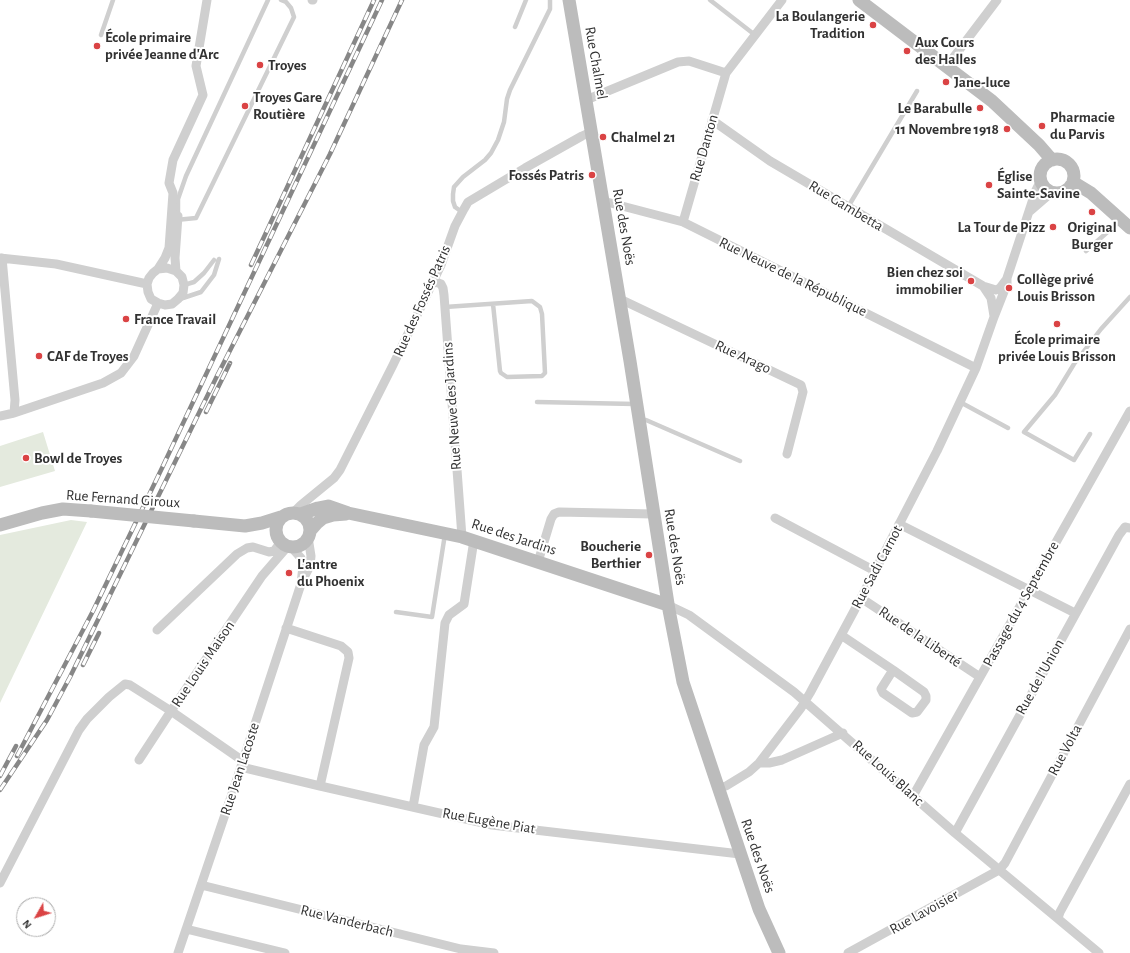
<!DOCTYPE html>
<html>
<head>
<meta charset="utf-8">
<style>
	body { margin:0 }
	#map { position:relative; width:1130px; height:953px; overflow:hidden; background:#fff; font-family:"Alegreya Sans",sans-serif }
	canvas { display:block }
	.north { position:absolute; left:16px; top:897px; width:40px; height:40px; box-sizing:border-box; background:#fff; border:1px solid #adadad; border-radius:50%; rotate:231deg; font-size:11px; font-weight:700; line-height:16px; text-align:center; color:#323232 }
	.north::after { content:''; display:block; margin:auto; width:14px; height:18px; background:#da4344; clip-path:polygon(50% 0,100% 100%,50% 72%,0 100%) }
</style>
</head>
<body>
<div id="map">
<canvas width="1130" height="953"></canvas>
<div class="north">N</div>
</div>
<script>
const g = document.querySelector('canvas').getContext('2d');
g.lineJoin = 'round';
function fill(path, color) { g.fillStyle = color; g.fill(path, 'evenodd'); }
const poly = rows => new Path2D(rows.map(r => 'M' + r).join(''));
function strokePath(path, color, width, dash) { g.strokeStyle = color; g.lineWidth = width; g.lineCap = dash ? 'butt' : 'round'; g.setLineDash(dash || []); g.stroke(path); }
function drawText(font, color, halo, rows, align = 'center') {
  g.font = font + ' "Alegreya Sans",sans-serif'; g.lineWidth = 4; g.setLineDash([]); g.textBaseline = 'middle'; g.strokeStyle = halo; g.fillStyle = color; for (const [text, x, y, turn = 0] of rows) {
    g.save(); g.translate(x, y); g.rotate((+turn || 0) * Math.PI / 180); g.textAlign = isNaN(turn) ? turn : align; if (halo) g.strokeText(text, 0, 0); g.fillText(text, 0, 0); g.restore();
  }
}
const green = poly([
	[43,432,55,471,0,487,0,446],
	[71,520,87,522,0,703,0,535]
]);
const lane = poly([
	[710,0,755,35],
	[515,27,526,0],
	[101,35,113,0],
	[848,207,917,91],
	[462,212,455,207,453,201,453,194,454,187,463,177,485,160,491,153,498,140,504,122,507,99,510,90,550,9,550,0],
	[178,216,178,199,186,176,268,0],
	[176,220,196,218,294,17,291,8,286,2,281,0],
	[1086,251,1120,221],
	[184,285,194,282,204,273,214,260],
	[180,299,201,292,214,275,219,259],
	[445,307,532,301,540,307,542,314,545,373,542,376,507,377,501,373,500,371,493,304],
	[537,402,635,404],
	[960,402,1008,428],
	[641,420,646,420,740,461],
	[1090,434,1074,460,1024,432,1055,395,1074,364,1101,329,1130,297],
	[396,612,432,617,445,534]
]);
const street = poly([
	[312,0,313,0],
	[947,66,997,0],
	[586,100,678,62,689,61,726,73],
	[712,120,770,161,983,286,996,290,1000,288,1006,280],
	[603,201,683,222,976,368],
	[1030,211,1052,192],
	[683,222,726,73,782,0],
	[0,258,56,264,147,284],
	[2,258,15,400,14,413],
	[158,269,167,268,176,271,182,277,184,285,183,293,178,299,172,304,165,305,158,303,151,299,148,292,147,284,149,278,153,273,158,269,165,258,169,248,173,193,169,183,173,160,203,95,196,66,207,0],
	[176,271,175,258,178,216],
	[433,281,441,284,443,288,444,295,462,537],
	[983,286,991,298,994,316],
	[620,299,801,385,803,392,787,454],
	[0,416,14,413,103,383,121,373,134,356,158,303],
	[294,512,301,505,334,478,340,470,393,365,441,265,455,226,464,209,468,202,525,168,582,136,591,132],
	[775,518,875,571],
	[899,524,1075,613],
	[538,562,551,519,554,514,559,512,653,514],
	[303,579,310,566,311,556,308,537],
	[861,598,980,677],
	[668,605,689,615,794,692,955,833,1099,953],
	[286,628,341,646,348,652,349,658,320,786],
	[157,630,237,554,247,548,253,547,269,552,274,551,281,542],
	[841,635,893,670,924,692,926,696,926,700,917,712,912,713,883,693,881,689,893,670],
	[243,761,171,711,262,576,288,546],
	[759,763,769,763,782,760,843,733],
	[241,767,320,786,492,825,740,854],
	[718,788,726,786,749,772,759,763,801,708,810,693,861,598,937,451,976,368,994,317,1007,284,1007,278,1036,190,1041,180],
	[913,796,1130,411],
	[413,807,424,745,434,727,445,623,449,615,464,604,474,540],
	[955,833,1119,535,1125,527,1130,528],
	[0,883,79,730,87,719,109,697,125,684,130,685,171,711,139,760],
	[201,885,461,949,494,953],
	[1058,918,1060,912,1130,784],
	[186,929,285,953],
	[178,953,234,788,301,584,303,566,301,558,291,547],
	[848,953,999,870,1005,863,1130,629]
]);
const secondary = poly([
	[569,0,630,361,669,610,683,682,759,909,779,953],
	[859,0,992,101,1039,145,1052,160],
	'1040 176a17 17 0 1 1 34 0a17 17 0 1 1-34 0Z',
	[1073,182,1091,193,1130,228],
	'276 530a17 17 0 1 1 34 0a17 17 0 1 1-34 0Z',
	[301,514,318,508,328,506,348,513,462,537,668,605],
	[194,521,245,526,262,523,281,517],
	[0,525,42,513,63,509,91,511],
	[310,531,317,523,323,518,333,515,346,514]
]);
const rail = poly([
	[251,265,374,0],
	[206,412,230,363],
	[83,665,99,633],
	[17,756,93,611,162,468,382,0],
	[0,776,16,746],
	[0,790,47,720,70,677,217,376,330,154,402,0]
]);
const secondaryBridge = poly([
	[91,511,194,521]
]);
const markers = [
	[873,25,4,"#da4344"],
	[97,46,4,"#da4344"],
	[907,51,4,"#da4344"],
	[260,65,4,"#da4344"],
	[946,82,4,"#da4344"],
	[245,106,4,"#da4344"],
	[980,108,4,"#da4344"],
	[1042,126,4,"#da4344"],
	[1007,129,4,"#da4344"],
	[603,137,4,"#da4344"],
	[592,175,4,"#da4344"],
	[989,185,4,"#da4344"],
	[1092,212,4,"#da4344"],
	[1053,227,4,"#da4344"],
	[971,281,4,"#da4344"],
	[1009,288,4,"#da4344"],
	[126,319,4,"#da4344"],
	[1057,324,4,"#da4344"],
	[39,356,4,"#da4344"],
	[26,458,4,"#da4344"],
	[649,555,4,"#da4344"],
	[289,573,4,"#da4344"]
];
const poiNames = [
	["La Boulangerie",865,16,"right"],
	["Tradition",865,33,"right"],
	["École primaire",105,37],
	["privée Jeanne d'Arc",105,54],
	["Aux Cours",915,42],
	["des Halles",915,59],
	["Troyes",268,65],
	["Jane-luce",954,82],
	["Troyes Gare",253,97],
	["Routière",253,114],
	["Le Barabulle",972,108,"right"],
	["Pharmacie",1050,117],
	["du Parvis",1050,134],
	["11 Novembre 1918",999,129,"right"],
	["Chalmel 21",611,137],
	["Fossés Patris",584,175,"right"],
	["Église",997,176],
	["Sainte-Savine",997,193],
	["La Tour de Pizz",1045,227,"right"],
	["Original",1092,227,"center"],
	["Burger",1092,244,"center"],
	["Bien chez soi",963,272,"right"],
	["immobilier",963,289,"right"],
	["Collège privé",1017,279],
	["Louis Brisson",1017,296],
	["France Travail",134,319],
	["École primaire",1057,339,"center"],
	["privée Louis Brisson",1057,356,"center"],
	["CAF de Troyes",47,356],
	["Bowl de Troyes",34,458],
	["Boucherie",641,546,"right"],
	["Berthier",641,563,"right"],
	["L'antre",297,564],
	["du Phoenix",297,581]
];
const streetNames = [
	["Rue Chalmel",596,63,80],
	["Rue Danton",704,148,-74],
	["Rue Gambetta",846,206,31],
	["Rue des Noës",624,227,80],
	["Rue Neuve de la République",793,277,26],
	["Rue des Fossés Patris",422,301,-66],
	["Rue Arago",743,357,25],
	["Rue Neuve des Jardins",452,406,-94],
	["Rue Fernand Giroux",123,499,4],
	["Rue des Jardins",514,537,18],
	["Rue des Noës",675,547,81],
	["Rue Sadi Carnot",877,567,-62],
	["Passage du 4 Septembre",1021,604,-61],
	["Rue de la Liberté",920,637,34],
	["Rue Louis Maison",203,664,-56],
	["Rue de l'Union",1040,677,-61],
	["Rue Volta",1065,750,-62],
	["Rue Jean Lacoste",240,769,-72],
	["Rue Louis Blanc",888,773,42],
	["Rue Eugène Piat",489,821,10],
	["Rue des Noës",758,856,71],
	["Rue Lavoisier",924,912,-29],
	["Rue Vanderbach",347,921,14]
];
fill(green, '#e4eade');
strokePath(lane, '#cfcfcf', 4.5);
strokePath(street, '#cfcfcf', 9);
strokePath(secondary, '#bcbcbc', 13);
strokePath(rail, '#878787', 4.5);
strokePath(rail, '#fff', 3, [9]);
strokePath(secondaryBridge, '#bcbcbc', 13);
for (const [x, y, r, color] of markers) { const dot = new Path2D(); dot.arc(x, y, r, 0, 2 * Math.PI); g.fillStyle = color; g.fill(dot); strokePath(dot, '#fff', 1.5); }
drawText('bold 15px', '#323232', '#fff', poiNames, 'left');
drawText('15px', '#323232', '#fff', streetNames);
</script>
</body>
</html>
